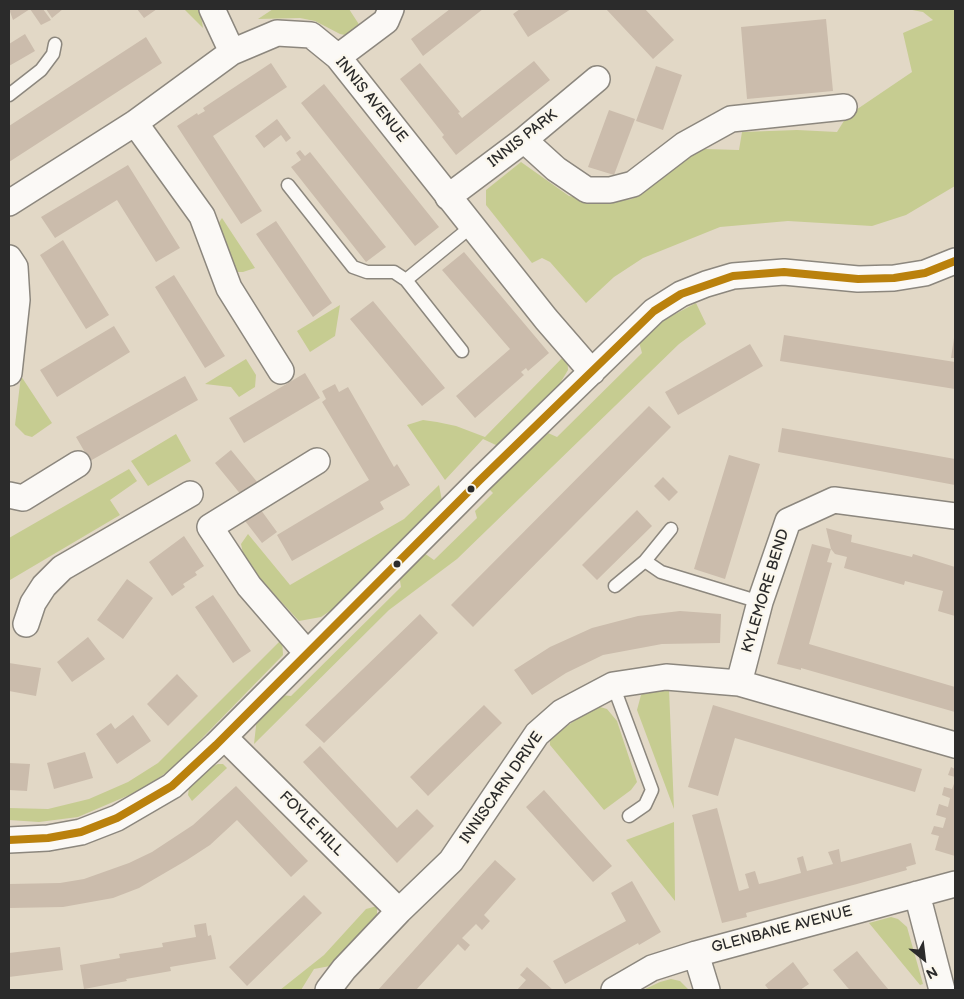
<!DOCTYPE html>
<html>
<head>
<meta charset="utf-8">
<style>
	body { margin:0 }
	#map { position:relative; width:964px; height:999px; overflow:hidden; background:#e2d8c6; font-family:"Balsamiq Sans",sans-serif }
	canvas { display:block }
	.frame { position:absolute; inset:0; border:10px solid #2b2b2b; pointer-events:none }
	.north { position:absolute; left:899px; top:934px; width:50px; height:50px; -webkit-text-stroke:4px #fbf7ec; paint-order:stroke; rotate:151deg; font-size:14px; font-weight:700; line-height:20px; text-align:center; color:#2b2b2b }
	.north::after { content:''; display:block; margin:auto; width:18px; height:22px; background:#2b2b2b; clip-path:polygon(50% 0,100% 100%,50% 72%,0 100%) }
</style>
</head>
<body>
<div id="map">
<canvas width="964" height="999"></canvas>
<div class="frame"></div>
<div class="north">N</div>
</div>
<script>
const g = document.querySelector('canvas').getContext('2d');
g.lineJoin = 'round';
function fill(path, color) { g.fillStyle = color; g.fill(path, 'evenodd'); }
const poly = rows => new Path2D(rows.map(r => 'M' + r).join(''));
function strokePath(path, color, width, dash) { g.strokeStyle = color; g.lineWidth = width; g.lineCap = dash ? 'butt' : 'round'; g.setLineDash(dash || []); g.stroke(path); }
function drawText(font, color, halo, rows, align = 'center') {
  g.font = font + ' "Balsamiq Sans",sans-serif'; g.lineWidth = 4.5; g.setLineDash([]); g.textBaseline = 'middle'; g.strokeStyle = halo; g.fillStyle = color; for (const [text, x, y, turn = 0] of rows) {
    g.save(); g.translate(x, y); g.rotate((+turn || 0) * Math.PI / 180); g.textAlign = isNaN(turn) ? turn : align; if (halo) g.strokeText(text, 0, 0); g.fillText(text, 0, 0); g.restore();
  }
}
const green = poly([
	[184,9,200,9,203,28],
	[273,9,349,9,360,26,345,35,340,34,315,21,300,18,258,19],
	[907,9,955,9,955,186,906,215,872,226,788,221,720,227,643,258,614,277,586,303,550,262,542,258,532,263,486,205,486,190,521,162,569,196,603,203,632,199,652,186,703,144,705,149,739,150,742,132,797,130,837,132,847,116,912,72,903,33,933,20,923,12],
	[222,218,255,268,243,272,235,272,216,227],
	[696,303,706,324,679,344,457,559,389,610,254,744,257,717,281,695,291,696,401,587,399,575,424,553,434,560,477,518,475,511,493,493,489,489,548,433,557,437,642,353,639,342,662,321],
	[340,305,335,336,310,352,297,331],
	[567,353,568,370,556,390,498,446,483,439,445,480,407,425,423,420,437,422,456,426,485,437],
	[246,359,256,375,255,387,239,397,231,387,205,384],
	[21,376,52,423,32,437,25,435,15,425],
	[176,434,191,461,148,486,131,461],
	[129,469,137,481,110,500,120,515,10,580,9,538],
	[439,485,442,501,333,609,321,617,299,621,250,568,244,558,241,544,248,534,290,585,404,519],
	[282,639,283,655,173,768,141,790,78,817,39,822,9,820,9,808,48,809,89,799,128,782,158,763],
	[651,688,669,689,674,809,637,710,641,695],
	[600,707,607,709,617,721,637,782,631,790,604,810,550,745,550,740,554,735,593,708],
	[218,764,223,764,227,768,192,801,188,795,189,788,211,767],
	[674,822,675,901,626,840],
	[377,906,377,916,373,925,339,961,336,959,330,966,314,969,301,990,280,990,324,955,366,909],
	[891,917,898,919,907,927,923,984,920,985,869,923],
	[671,979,680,981,689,990,643,990,660,982]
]);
const building = poly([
	[9,9,43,9,51,20,41,25,30,9,13,20],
	[46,9,63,9,52,18],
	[137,9,157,9,144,18],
	[450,9,483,9,423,56,411,39],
	[520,9,571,9,528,37,513,14],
	[606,9,645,9,674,40,653,59],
	[826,19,833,91,747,99,741,27],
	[25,34,35,51,9,66,9,44],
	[146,37,162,63,9,162,9,126],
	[534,61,550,80,456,155,442,137,444,135,400,79,420,63,460,112,458,113,462,118],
	[271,63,287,87,213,136,262,211,241,224,177,126,197,113,198,115,205,111,203,108],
	[656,66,682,75,663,130,636,121],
	[324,84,439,227,415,246,301,103],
	[609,110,635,119,614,175,588,167],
	[277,119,291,138,286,142,281,135,264,148,255,136],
	[300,150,305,156,310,152,386,247,366,262,291,167,301,160,296,153],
	[128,165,180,248,156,262,117,200,55,238,41,217],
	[276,221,332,303,313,317,256,234],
	[63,240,109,315,86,329,40,255],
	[464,252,549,353,528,371,526,368,521,372,524,375,475,418,456,396,510,349,442,270],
	[174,275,225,356,205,368,155,287],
	[373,301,445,388,422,406,350,319],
	[114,326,130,352,57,397,40,370],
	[784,335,955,362,955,389,780,361],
	[954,338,955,338,955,358,951,358],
	[750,344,763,366,678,415,665,392],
	[305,373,320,398,244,443,229,418],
	[185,376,198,400,90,461,76,437],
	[335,384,339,392,348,387,394,467,397,464,410,485,380,502,384,509,292,561,277,535,369,480,322,402,326,399,322,391],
	[649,406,671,427,473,627,451,605],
	[782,428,955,459,955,485,778,452],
	[231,450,258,483,242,496,215,463],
	[729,455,760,464,725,579,694,569],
	[663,477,678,492,669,501,654,486],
	[258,506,277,532,262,543,242,517],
	[637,510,652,526,597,580,582,565],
	[826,528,852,535,851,542,912,557,913,554,955,567,955,616,938,611,943,591,905,581,904,585,844,568,847,557,835,554,831,549],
	[184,536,204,566,195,572,197,575,183,584,185,587,172,596,149,562],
	[812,544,831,549,827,562,832,563,809,644,955,687,955,712,801,668,801,670,777,664],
	[127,579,153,598,123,639,97,620],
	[213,595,251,651,233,663,195,607],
	[680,611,721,614,720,643,662,644,603,655,566,673,532,695,514,670,550,647,592,628,638,616],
	[420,614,438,633,324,743,305,725],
	[88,637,105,659,72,682,57,662],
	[9,663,41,668,36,696,9,691],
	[177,674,198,696,168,726,147,704],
	[484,705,502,723,428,796,410,777],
	[713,705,922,769,915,792,735,738,718,796,688,787],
	[133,715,151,741,117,764,96,734,111,723,115,729],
	[320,746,397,828,417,809,434,826,397,863,303,762],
	[85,752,93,778,54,789,47,763],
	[9,763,30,764,27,791,9,790],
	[951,767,955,769,955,777,948,775],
	[955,781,955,856,935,850,939,836,931,834,934,826,943,828,946,818,936,815,939,804,948,807,950,798,942,795,944,787,952,789],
	[236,786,308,861,291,877,237,820,210,845,187,860,139,888,113,898,63,907,9,908,9,884,60,883,84,879,129,863,152,852,193,825],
	[544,790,612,866,593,882,526,807],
	[717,808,739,891,749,888,745,874,755,871,759,884,772,881,801,873,797,858,803,856,807,871,833,864,828,852,839,849,841,862,911,843,916,864,906,867,907,870,857,884,746,913,747,917,722,923,692,815],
	[495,860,516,879,484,915,490,921,482,930,476,924,462,938,470,945,465,951,458,944,416,990,378,990],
	[632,881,661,932,639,945,638,943,565,984,553,961,626,921,611,893],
	[304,895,322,913,247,986,229,967],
	[206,923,208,936,211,935,216,959,170,967,171,971,126,979,127,981,84,989,80,965,120,958,119,954,163,947,162,943,196,937,194,925],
	[60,947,63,970,9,977,9,953],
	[857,951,883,983,889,990,850,990,847,987,833,970],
	[793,962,809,984,800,990,769,990,765,985],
	[527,967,553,990,517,990,526,980,520,975]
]);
const service = poly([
	[9,95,41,70,53,54,55,44],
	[288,185,353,267,367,272,394,272,406,280,462,351],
	[406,280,472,226],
	[645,561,661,572,760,602],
	[615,586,645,561,671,529],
	[613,685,652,790,645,805,629,816]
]);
const minor = poly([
	[212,9,232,52],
	[338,57,386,21,391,9],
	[135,123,202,216,229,288,281,371],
	[524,140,556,169,587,190,610,190,633,184,684,145,731,119,844,107],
	[448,197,524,140,597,79],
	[9,203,135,123,232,52,277,33,311,35,338,57,546,319,592,372],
	[9,258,15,267,17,300,9,373],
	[9,495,23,498,78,464],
	[26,624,33,603,44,586,62,568,190,494],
	[307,653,249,586,210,527,317,461],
	[739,683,760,602,788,521,834,500,955,516],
	[224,737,399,911],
	[9,840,48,838,81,832,117,818,172,786,216,745,480,480,654,311,681,294,706,284,733,276,784,272,858,279,894,278,925,273,955,261],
	[917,894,942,990],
	[696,954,707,990],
	[328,990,344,969,399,911,451,861,537,734,562,712,613,685,666,677,739,683,955,745],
	[614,990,652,968,696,954,955,884]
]);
const bus1 = poly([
	[9,840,48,838,81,832,117,818,172,786,216,745,480,480,654,311,681,294,733,276,784,272,858,279,894,278,925,273,955,261]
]);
const markers = [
	[471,489,4.5,"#2b2b2b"],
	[397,564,4.5,"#2b2b2b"]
];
const streetNames = [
	["INNIS AVENUE",371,100,51],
	["INNIS PARK",523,139,-38],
	["KYLEMORE BEND",766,591,-73],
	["INNISCARN DRIVE",502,788,-55],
	["FOYLE HILL",311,824,45],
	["GLENBANE AVENUE",782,930,-15]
];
fill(green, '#c6cc91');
fill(building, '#cbbcac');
strokePath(service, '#8c877e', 15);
strokePath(minor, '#8c877e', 28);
strokePath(service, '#fbf9f6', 12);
strokePath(minor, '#fbf9f6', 25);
strokePath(bus1, '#ba810d', 8);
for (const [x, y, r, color] of markers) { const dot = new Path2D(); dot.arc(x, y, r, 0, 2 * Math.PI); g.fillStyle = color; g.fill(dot); strokePath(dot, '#fbf7ec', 2); }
drawText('15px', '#2b2b2b', '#fbf7ec', streetNames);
</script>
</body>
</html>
